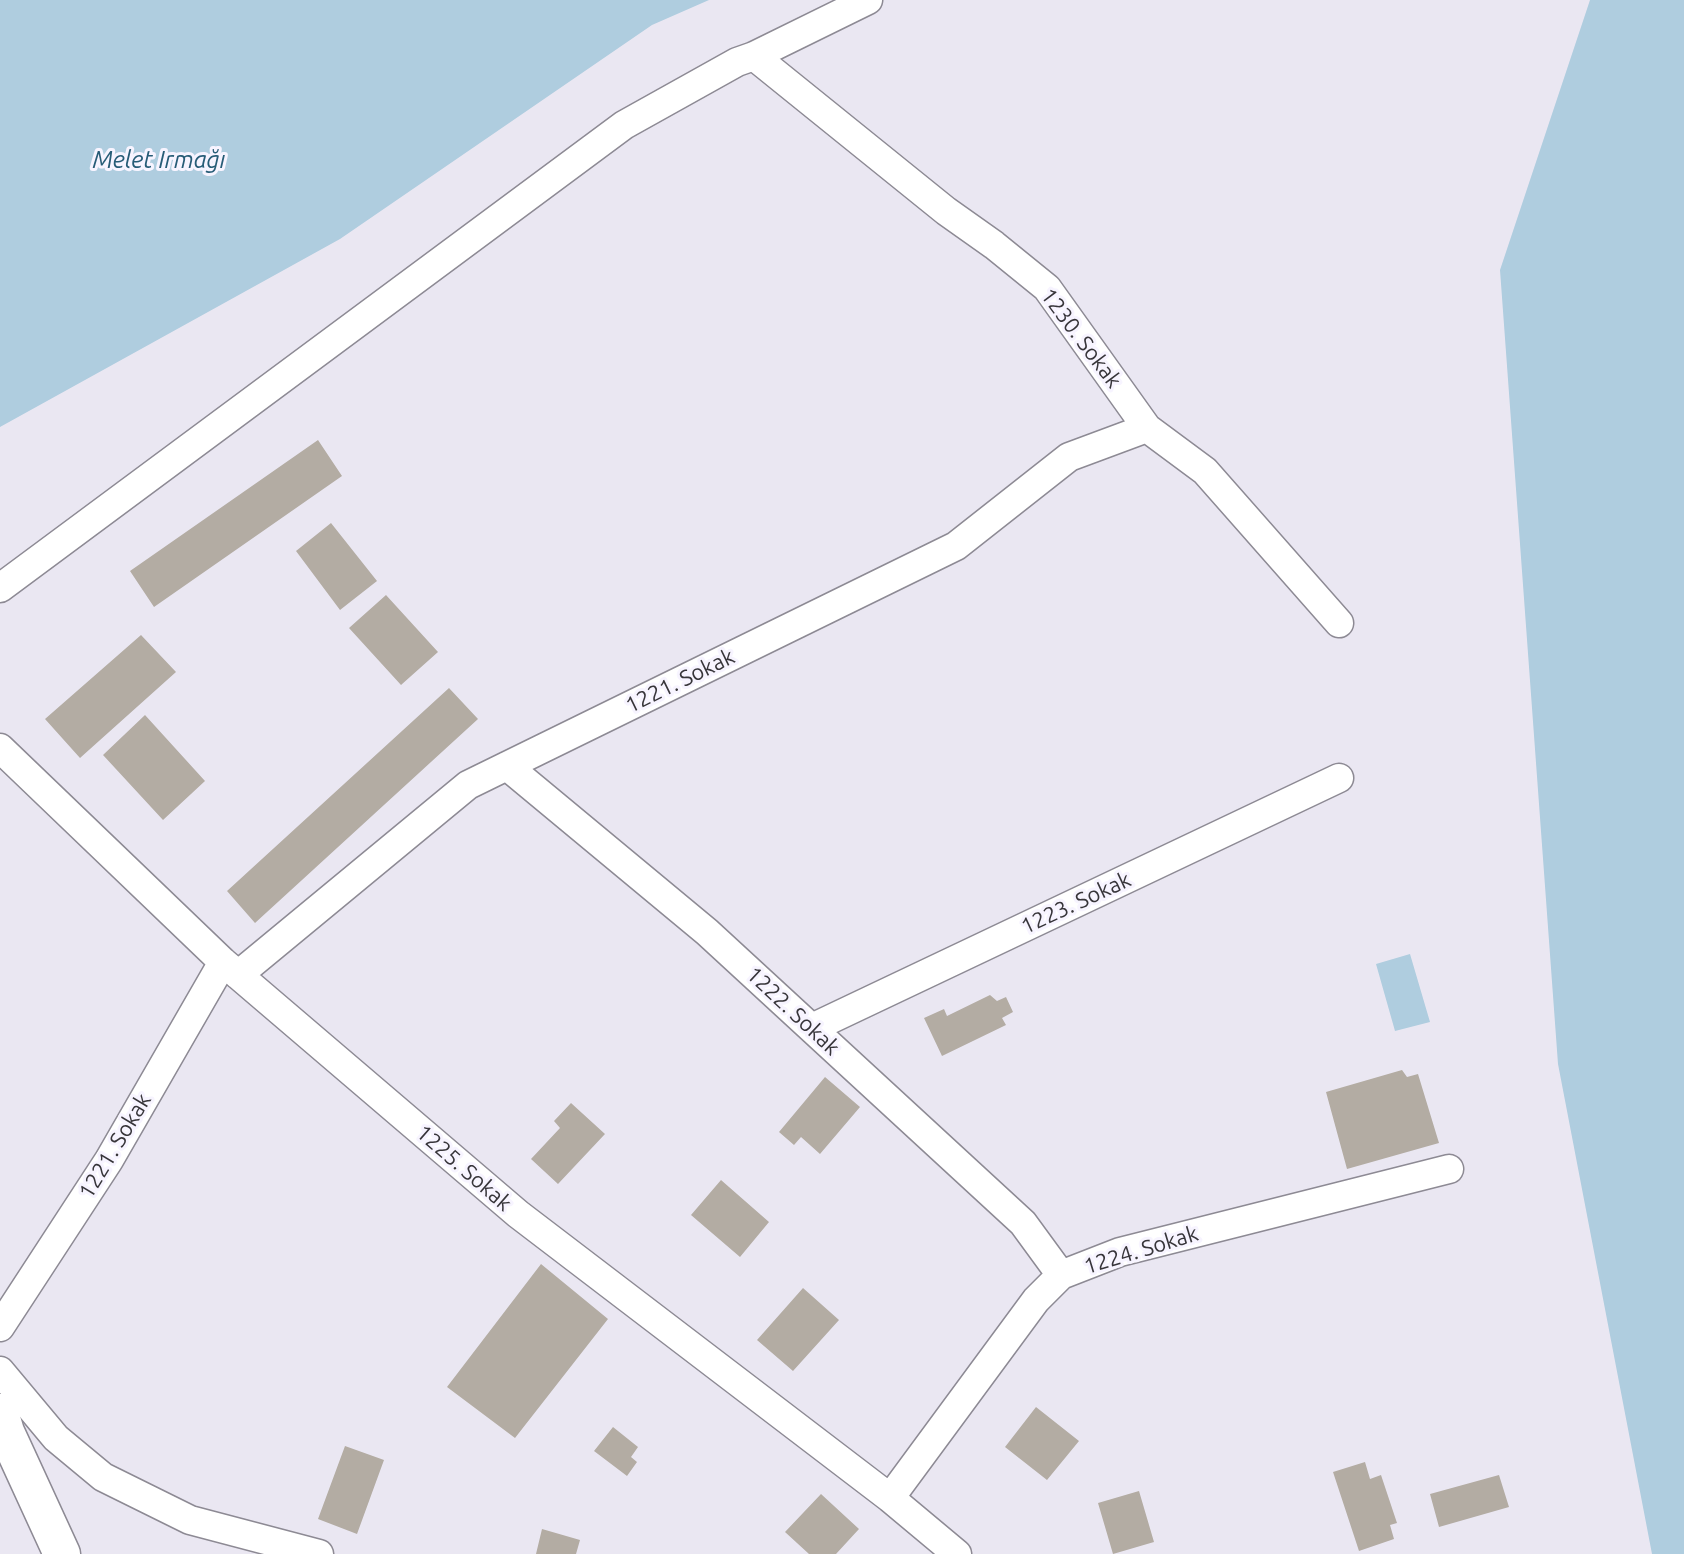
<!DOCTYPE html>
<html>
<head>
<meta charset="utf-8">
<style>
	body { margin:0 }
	canvas { display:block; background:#eae7f2 }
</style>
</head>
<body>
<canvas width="1684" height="1554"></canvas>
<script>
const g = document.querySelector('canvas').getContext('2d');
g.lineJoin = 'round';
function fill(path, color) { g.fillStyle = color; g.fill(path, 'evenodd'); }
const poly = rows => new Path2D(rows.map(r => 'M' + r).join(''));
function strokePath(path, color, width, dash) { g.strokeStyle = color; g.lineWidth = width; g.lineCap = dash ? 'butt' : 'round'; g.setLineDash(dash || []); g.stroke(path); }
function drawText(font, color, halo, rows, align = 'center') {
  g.font = font + ' Ubuntu,sans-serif'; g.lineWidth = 6; g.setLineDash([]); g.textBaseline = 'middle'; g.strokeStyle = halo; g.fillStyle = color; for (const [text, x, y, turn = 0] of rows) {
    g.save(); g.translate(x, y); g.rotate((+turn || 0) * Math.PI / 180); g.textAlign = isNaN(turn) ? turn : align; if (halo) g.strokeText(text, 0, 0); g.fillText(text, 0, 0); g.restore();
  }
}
const water = poly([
	[0,0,709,0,652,25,340,239,0,427],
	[1590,0,1684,0,1684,1554,1652,1554,1558,1064,1500,270],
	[1410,954,1430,1022,1395,1031,1376,964]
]);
const building = poly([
	[318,440,342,476,154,607,130,571],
	[331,523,377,581,340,610,296,551],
	[386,595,438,652,401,685,349,628],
	[141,635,176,672,80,758,45,719],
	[449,688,478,719,255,923,227,891],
	[145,715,205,781,163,820,103,755],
	[990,995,997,1001,1006,997,1013,1012,1002,1018,1006,1025,942,1056,924,1018,944,1009,947,1016],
	[1402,1070,1407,1077,1418,1074,1439,1143,1347,1169,1326,1092],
	[825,1077,860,1107,820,1154,801,1137,794,1145,779,1132],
	[571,1103,605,1134,558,1184,531,1159,560,1128,554,1121],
	[721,1180,769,1222,740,1257,691,1215],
	[541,1264,608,1319,515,1438,447,1387],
	[803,1288,839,1320,793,1371,757,1340],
	[1036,1407,1079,1441,1047,1480,1005,1447],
	[613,1427,638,1447,631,1457,637,1462,627,1476,594,1451],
	[345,1446,384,1460,357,1534,318,1519],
	[1365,1462,1370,1479,1381,1475,1397,1523,1390,1525,1394,1539,1359,1551,1333,1472],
	[1499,1475,1509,1507,1439,1527,1430,1494],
	[1139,1491,1154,1542,1113,1554,1098,1503],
	[821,1494,859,1529,836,1554,809,1554,785,1532],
	[542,1529,580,1540,576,1554,536,1554]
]);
const minor = poly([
	[754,56,946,211,994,245,1047,288,1147,428,1205,471,1339,623],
	[0,588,624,125,737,62,754,56,868,0],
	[0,748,223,962,518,1214,890,1498,957,1554],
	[507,766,707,932,1023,1223,1061,1275],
	[238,975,468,785,956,546,1069,457,1147,428],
	[812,1028,1339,778],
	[0,1327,109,1160,223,962],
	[0,1371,56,1438,103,1477,190,1520,319,1554],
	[890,1498,1036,1300,1061,1275,1120,1252,1449,1169]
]);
const tertiary = poly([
	[0,1412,6,1432,62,1554]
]);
const streetNames = [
	["1230. Sokak",1081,338,53],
	["1221. Sokak",680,681,-26],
	["1223. Sokak",1076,903,-25],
	["1222. Sokak",793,1011,43],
	["1221. Sokak",115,1146,-59],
	["1225. Sokak",464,1168,41],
	["1224. Sokak",1141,1250,-17]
];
const waterNames = [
	["Melet Irmağı",159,160]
];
fill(water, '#afcddf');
fill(building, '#b3aca3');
strokePath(minor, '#8d8a94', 31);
strokePath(tertiary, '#8d8a94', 39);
strokePath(minor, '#fff', 28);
strokePath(tertiary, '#fff', 36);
drawText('22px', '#37353a', '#f7f4ff', streetNames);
drawText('italic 24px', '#275c77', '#f7f4ff', waterNames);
</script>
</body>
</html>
